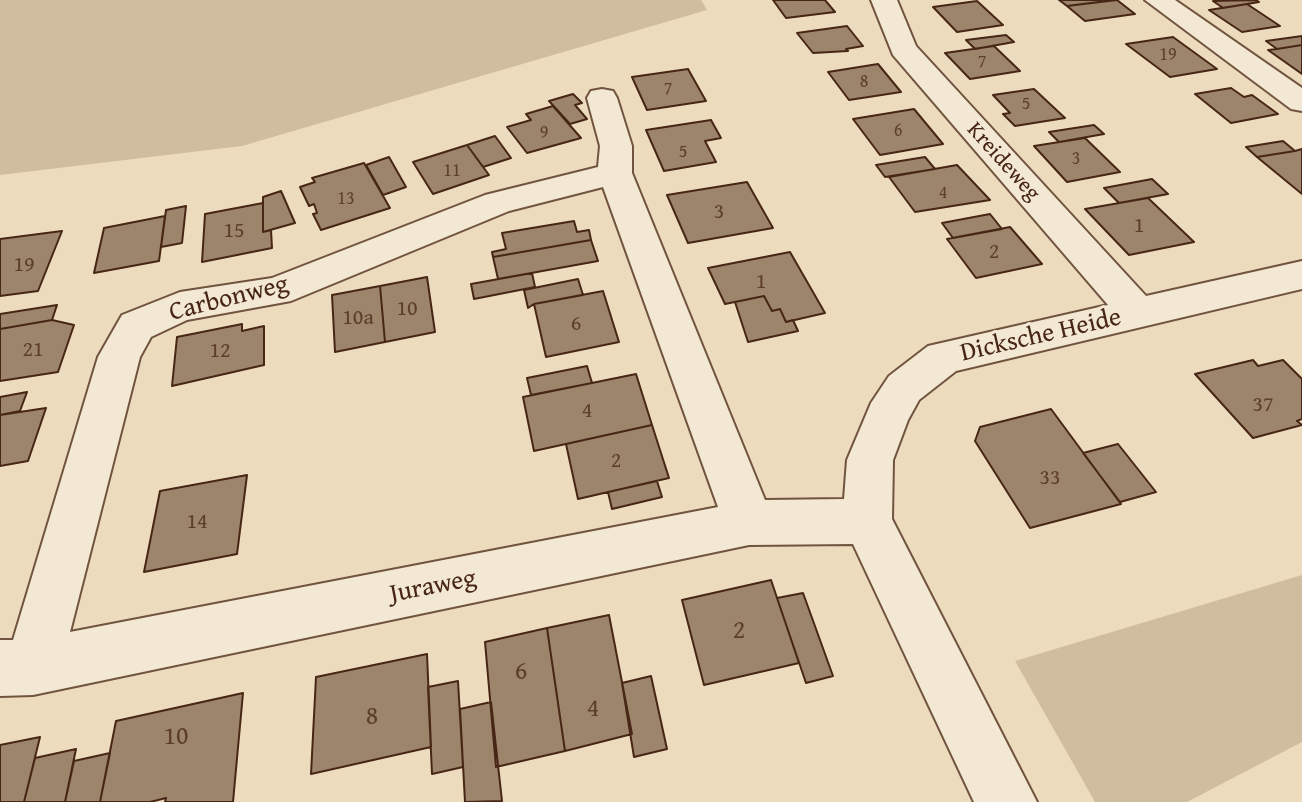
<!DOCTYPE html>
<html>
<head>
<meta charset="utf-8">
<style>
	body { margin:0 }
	canvas { display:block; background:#ecdcbd }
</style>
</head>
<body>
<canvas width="1302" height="802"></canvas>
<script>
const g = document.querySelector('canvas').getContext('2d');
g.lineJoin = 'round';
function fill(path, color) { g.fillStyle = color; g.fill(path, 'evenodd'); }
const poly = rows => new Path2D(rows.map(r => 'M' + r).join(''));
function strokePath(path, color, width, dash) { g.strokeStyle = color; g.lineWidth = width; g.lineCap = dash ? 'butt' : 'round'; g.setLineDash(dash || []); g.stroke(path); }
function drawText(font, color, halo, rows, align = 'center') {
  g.font = font + ' "Gentium Book Plus",serif'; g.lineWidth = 6; g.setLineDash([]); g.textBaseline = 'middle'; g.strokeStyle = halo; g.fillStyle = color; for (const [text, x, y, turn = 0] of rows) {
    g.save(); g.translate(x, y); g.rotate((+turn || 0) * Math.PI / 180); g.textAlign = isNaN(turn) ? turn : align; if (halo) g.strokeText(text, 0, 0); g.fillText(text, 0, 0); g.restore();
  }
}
const green = poly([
	[0,0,701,0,707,10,242,146,0,175],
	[1302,575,1302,742,1187,802,1095,802,1015,661]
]);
const building = poly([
	[773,0,825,0,835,12,786,18,773,0],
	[1059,0,1114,0,1067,6,1059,0],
	[1117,0,1135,14,1085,21,1067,6,1117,0],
	[1256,0,1259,2,1223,8,1213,1,1256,0],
	[977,1,1003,25,957,32,933,7,977,1],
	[1247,4,1280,26,1242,32,1209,10,1247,4],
	[847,26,863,46,846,49,848,51,813,53,797,33,847,26],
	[1006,35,1014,42,975,49,966,40,1006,35],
	[1302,36,1302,45,1277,49,1266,41,1302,36],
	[1173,37,1217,69,1170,77,1126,44,1173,37],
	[1302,45,1302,74,1268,50,1277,49,1302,45],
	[994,46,1020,71,970,79,945,53,994,46],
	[878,64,901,92,849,100,828,72,878,64],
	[688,69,706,101,647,110,632,77,688,69],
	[1231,88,1244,97,1252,95,1278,114,1231,123,1195,94,1231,88],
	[1034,89,1065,118,1015,126,1003,114,1010,113,993,95,1034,89],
	[573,94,582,103,575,105,587,119,570,124,549,101,573,94],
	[553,106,581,138,527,153,507,127,531,120,526,114,553,106],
	[914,109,943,144,880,155,853,119,914,109],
	[711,120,721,138,705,141,716,162,664,171,646,130,711,120],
	[1094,125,1104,134,1059,142,1049,132,1094,125],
	[495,136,511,158,483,167,467,145,495,136],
	[1085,138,1120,172,1067,182,1034,146,1085,138],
	[1283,141,1295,151,1257,157,1246,147,1283,141],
	[467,145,489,175,433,194,413,162,467,145],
	[1302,149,1302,194,1257,157,1295,151,1302,149],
	[389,157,406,187,383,195,366,165,389,157],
	[925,157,935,169,885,177,876,165,925,157],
	[364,163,390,208,321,230,313,214,317,213,314,204,309,206,300,187,315,182,312,178,364,163],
	[957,165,990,200,915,212,889,177,957,165],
	[1152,179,1168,194,1119,203,1104,188,1152,179],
	[747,182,773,228,688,243,667,195,747,182],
	[281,191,295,223,263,232,263,197,281,191],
	[1148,198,1194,242,1129,255,1085,209,1148,198],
	[263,203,263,232,271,230,272,248,202,262,205,214,263,203],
	[186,206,182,243,161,247,166,210,186,206],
	[990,214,1002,229,953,238,942,223,990,214],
	[165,216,159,261,94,273,104,228,165,216],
	[574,221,577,232,589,230,591,240,493,257,492,252,506,249,502,233,574,221],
	[1010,227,1042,264,976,278,947,239,1010,227],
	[62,231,38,291,0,296,0,239,62,231],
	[591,240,598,261,498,279,493,257,591,240],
	[790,252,825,313,786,322,780,309,772,311,764,296,725,304,708,268,790,252],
	[532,273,535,287,474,299,471,284,532,273],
	[427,277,435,332,385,342,380,286,427,277],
	[578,279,583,295,534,304,528,308,524,290,578,279],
	[380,286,385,342,335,352,332,295,380,286],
	[603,291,619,342,546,357,534,304,603,291],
	[764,296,772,311,780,309,786,322,793,320,798,331,748,342,735,302,764,296],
	[57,305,52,320,0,329,0,314,57,305],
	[52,320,74,325,58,372,0,381,0,329,52,320],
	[242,324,242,331,264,326,264,365,172,386,177,337,242,324],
	[1253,360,1258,366,1283,360,1302,379,1302,419,1297,421,1302,425,1253,438,1195,374,1253,360],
	[587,366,592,383,531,395,527,378,587,366],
	[636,374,652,425,534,451,523,397,636,374],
	[27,392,20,411,0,415,0,397,27,392],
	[46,408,28,461,0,466,0,415,46,408],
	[1051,409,1121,504,1030,528,975,441,980,427,1051,409],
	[652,425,669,478,578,499,566,444,652,425],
	[1118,444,1156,492,1120,502,1083,453,1118,444],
	[247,475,237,554,144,572,160,491,247,475],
	[657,481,662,497,612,509,608,492,657,481],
	[771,580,799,663,704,685,682,600,771,580],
	[803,593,833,676,806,683,777,598,803,593],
	[609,615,632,734,565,751,547,628,609,615],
	[547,628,565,751,496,767,485,642,547,628],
	[427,654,431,747,311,774,316,677,427,654],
	[651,676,667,749,634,757,622,683,651,676],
	[458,681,463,767,432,774,428,687,458,681],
	[243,693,233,802,165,802,166,798,150,802,100,802,116,721,243,693],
	[491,702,502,801,465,802,460,709,491,702],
	[40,737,24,802,0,802,0,745,40,737],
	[76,749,65,802,24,802,35,758,76,749],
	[110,753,100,802,65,802,74,761,110,753]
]);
const street = poly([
	[871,0,897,0,916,46,1146,296,1302,261,1302,289,956,371,919,400,908,420,893,460,892,519,1037,802,974,802,853,544,749,545,33,695,0,696,0,640,13,640,98,357,122,315,180,292,272,278,485,195,598,167,600,146,587,98,591,91,602,89,613,91,617,98,632,146,632,173,765,500,844,499,847,460,871,403,889,376,928,346,1108,305,893,55,871,0],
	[603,187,718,507,70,632,140,357,151,337,187,320,291,301,509,211,603,187],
	[1145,0,1175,0,1302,88,1302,111,1291,109,1145,0]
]);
const farNumbernames = [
	["19",1168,55],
	["7",982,62],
	["8",864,82],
	["7",668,89],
	["5",1026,104],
	["6",898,131],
	["9",544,133],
	["5",683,152],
	["3",1076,159],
	["11",452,171],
	["4",943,193],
	["13",346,199]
];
const farStreetnames = [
	["Kreideweg",1003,162,48]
];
const numberNames = [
	["3",719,212],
	["1",1139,226],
	["15",234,231],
	["2",994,252],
	["19",24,265],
	["1",761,282],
	["10",407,309],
	["10a",358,318],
	["6",576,324],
	["21",33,350],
	["12",220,351],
	["37",1263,405],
	["4",587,411],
	["2",616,461],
	["33",1050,478],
	["14",197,522]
];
const streetNames = [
	["Carbonweg",229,299,-14],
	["Dicksche Heide",1041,336,-13],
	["Juraweg",433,587,-11]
];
const nearNumbernames = [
	["2",739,631],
	["6",521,672],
	["4",593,709],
	["8",372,717],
	["10",176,737]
];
fill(green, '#d0bda0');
fill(building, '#9d856c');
strokePath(building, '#482615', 2);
strokePath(street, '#71543f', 4);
fill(street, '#f3e8d4');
drawText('18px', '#5d3e2b', null, farNumbernames);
drawText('22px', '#482615', '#f3e8d4', farStreetnames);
drawText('22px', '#5d3e2b', null, numberNames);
drawText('26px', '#482615', '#f3e8d4', streetNames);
drawText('26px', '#5d3e2b', null, nearNumbernames);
</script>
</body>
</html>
